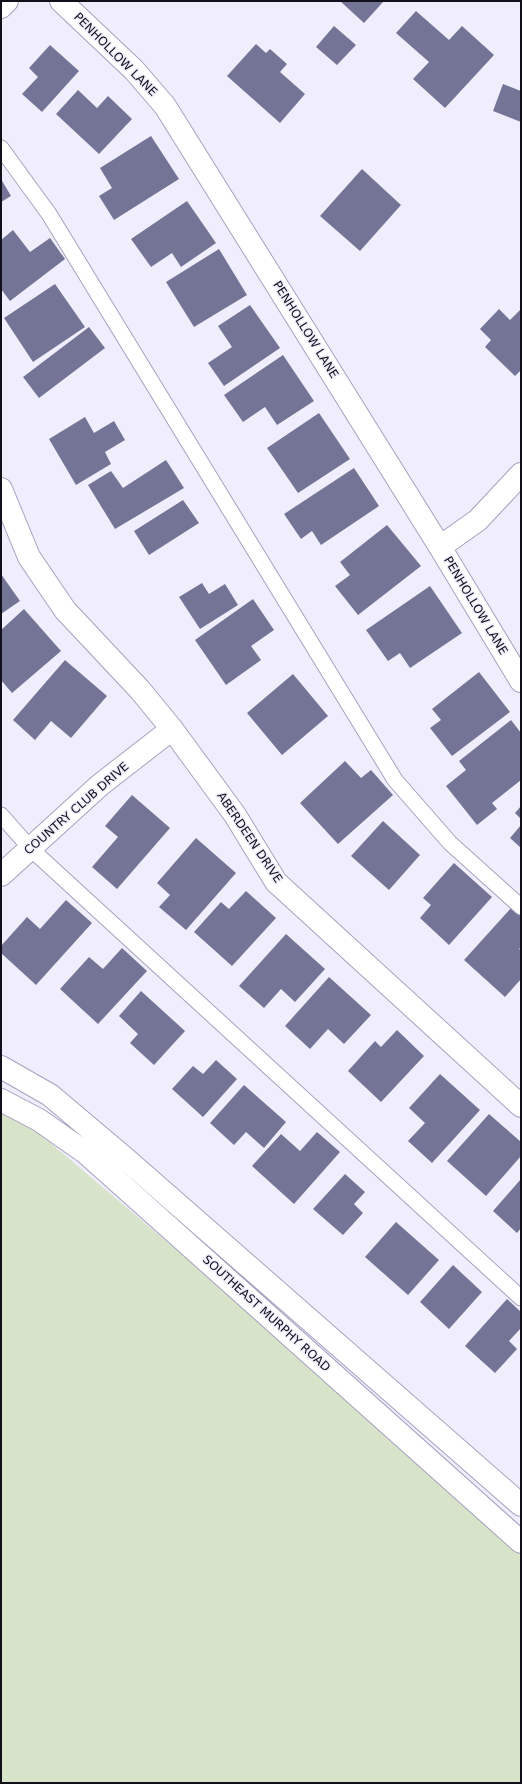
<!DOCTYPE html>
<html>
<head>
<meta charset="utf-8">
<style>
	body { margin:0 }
	#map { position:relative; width:522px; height:1784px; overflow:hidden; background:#f0eefc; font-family:"DejaVu Sans",sans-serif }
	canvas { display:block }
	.frame { position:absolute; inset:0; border:2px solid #110f1a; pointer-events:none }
</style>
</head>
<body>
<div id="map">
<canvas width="522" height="1784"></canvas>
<div class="frame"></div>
</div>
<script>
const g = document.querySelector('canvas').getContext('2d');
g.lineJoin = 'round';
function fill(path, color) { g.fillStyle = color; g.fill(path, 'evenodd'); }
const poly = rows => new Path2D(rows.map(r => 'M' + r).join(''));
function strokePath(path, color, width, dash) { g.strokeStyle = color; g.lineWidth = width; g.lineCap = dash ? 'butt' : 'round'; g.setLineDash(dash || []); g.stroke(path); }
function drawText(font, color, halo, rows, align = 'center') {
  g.font = font + ' "DejaVu Sans",sans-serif'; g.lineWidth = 3; g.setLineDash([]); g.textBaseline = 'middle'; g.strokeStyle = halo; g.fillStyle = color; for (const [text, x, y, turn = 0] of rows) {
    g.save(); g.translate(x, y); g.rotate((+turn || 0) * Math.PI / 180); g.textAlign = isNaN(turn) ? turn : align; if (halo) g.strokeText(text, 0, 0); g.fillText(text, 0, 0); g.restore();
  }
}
const green = poly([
	[1,1101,521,1542,521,1783,1,1783]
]);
const building = poly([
	[340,1,384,1,364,23],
	[416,11,449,40,462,26,494,55,445,108,413,79,429,62,396,33],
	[334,26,356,45,337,65,316,47],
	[256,44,266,53,270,49,287,64,280,72,305,94,280,123,227,76],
	[50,45,79,71,42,112,22,94,38,77,29,68],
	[503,84,521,91,521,122,493,111],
	[78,90,97,108,108,96,132,119,99,154,56,114],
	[151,136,179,179,114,220,99,196,112,188,100,168],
	[362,169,401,205,360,251,320,216],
	[1,179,11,196,1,202],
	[187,201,216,243,181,267,172,253,151,267,131,239],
	[13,230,30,252,50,238,65,259,10,301,1,289,1,240],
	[219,249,247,295,194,327,166,282],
	[55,284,85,327,33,362,4,318],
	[250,305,280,348,224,386,208,363,232,347,218,326],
	[499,309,510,320,521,309,521,370,515,376,485,347,491,340,480,329],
	[89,327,105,348,39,398,23,377],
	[283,355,314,401,277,425,265,407,243,422,224,395],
	[319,413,350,459,298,493,267,448],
	[85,417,94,433,114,421,125,440,105,452,111,464,76,485,49,439],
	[166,460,184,488,115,529,88,485,111,471,123,488],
	[354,468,379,506,321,545,312,531,301,539,284,514],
	[183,500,199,523,149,555,134,531],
	[387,525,421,566,358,615,335,586,350,575,340,562],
	[1,574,20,601,1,614],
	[202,583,209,594,225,584,238,605,200,629,179,597],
	[430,586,462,633,410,668,400,653,388,661,366,630],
	[253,599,274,630,251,646,261,660,226,685,195,640],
	[24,609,61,651,12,693,1,680,1,630],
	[65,660,107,696,71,738,51,721,35,740,13,720],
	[479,672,510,712,452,756,430,728,441,720,432,709],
	[293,674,328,716,282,755,247,713],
	[511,720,521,733,521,780,492,803,497,809,477,825,446,786,466,770,459,761],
	[345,761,361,778,371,770,393,795,338,844,300,803],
	[132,795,170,828,117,889,92,867,118,837,105,826],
	[521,806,521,819,515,813],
	[383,821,420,855,389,890,351,856],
	[521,825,521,848,510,838],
	[196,838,236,873,186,930,159,907,170,895,157,883],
	[454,863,492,897,449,945,420,918,431,905,423,898],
	[246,891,276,918,232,966,194,932,221,902,229,909],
	[66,900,92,923,36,985,1,953,1,946,27,917,40,929],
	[512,907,521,915,521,947,519,949,521,950,521,979,505,997,464,960],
	[286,934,325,969,295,1002,281,989,264,1008,239,986],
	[122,948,147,971,98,1024,60,989,89,957,103,969],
	[329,977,371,1015,344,1044,328,1029,310,1049,285,1026],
	[141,991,185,1031,154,1065,130,1043,138,1034,119,1016],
	[397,1030,424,1056,381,1102,348,1071,375,1041,381,1047],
	[216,1060,237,1079,203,1117,172,1089,193,1066,203,1074],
	[440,1074,480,1110,432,1163,408,1141,425,1123,409,1108],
	[244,1085,286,1122,264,1148,246,1132,234,1145,210,1123],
	[489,1114,521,1142,521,1156,486,1196,447,1161],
	[317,1132,340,1152,294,1204,252,1166,281,1134,300,1151],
	[345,1174,365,1192,354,1204,363,1213,343,1235,313,1209],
	[521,1179,521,1228,517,1233,493,1211],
	[396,1222,439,1260,408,1295,365,1257],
	[453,1265,482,1292,449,1329,420,1302],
	[507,1299,521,1312,521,1328,509,1341,517,1349,495,1373,465,1346]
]);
const service = poly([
	[1,148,49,214,395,780,450,843,521,907],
	[1,815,31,849,521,1298]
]);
const minor = poly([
	[61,1,134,70,165,106,440,547,521,681],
	[1,7,7,1],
	[1,489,29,557,65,610,140,690,172,729,235,815,276,882,521,1106],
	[440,547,478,520,521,474],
	[1,875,100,785,172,729]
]);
const secondary = poly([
	[1,1067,50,1095,127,1160,521,1505],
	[1,1100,39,1120,86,1153,521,1542]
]);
const streetNames = [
	["PENHOLLOW LANE",115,55,45],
	["PENHOLLOW LANE",305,330,58],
	["PENHOLLOW LANE",475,606,59],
	["COUNTRY CLUB DRIVE",77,809,-41],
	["ABERDEEN DRIVE",249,838,56],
	["SOUTHEAST MURPHY ROAD",266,1314,42]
];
fill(green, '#d8e4ca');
fill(building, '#747496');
strokePath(service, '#a6a0c1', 17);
strokePath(minor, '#a6a0c1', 24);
strokePath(secondary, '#a6a0c1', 24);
strokePath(service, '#fff', 15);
strokePath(minor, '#fff', 22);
strokePath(secondary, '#fff', 22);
drawText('12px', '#110f1a', '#f0eefc', streetNames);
</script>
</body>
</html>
